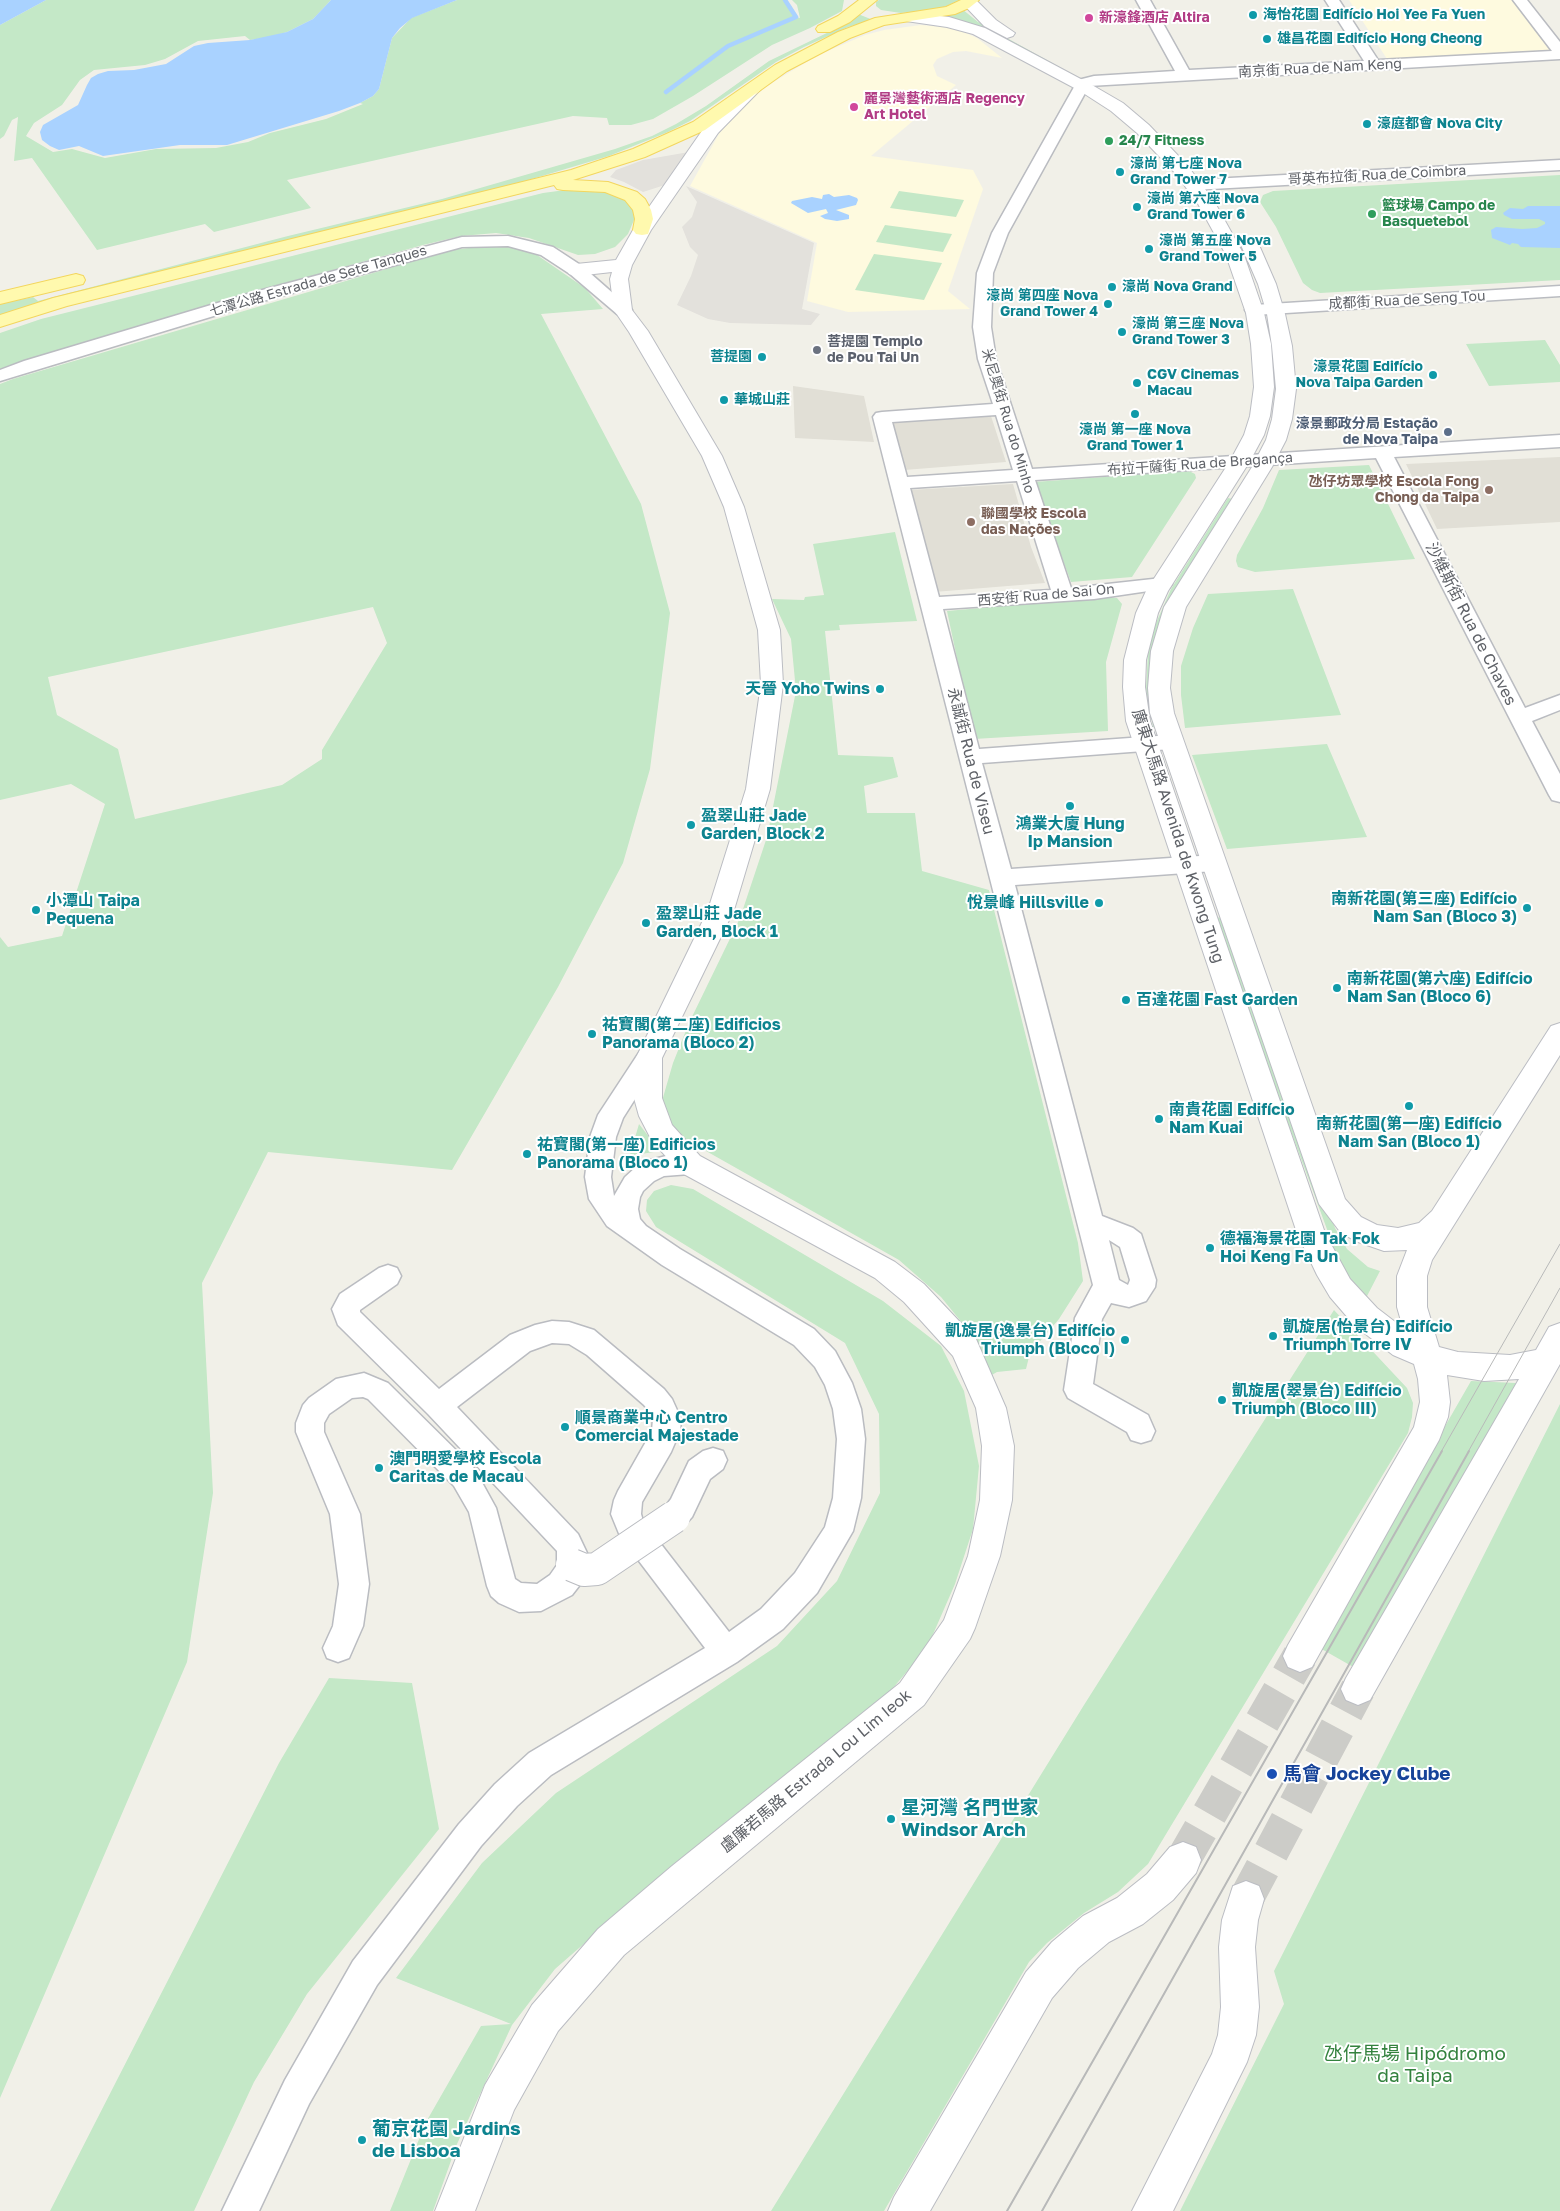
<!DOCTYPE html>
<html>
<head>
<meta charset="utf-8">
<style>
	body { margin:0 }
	canvas { display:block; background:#f1f0e8 }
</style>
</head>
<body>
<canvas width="1560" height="2211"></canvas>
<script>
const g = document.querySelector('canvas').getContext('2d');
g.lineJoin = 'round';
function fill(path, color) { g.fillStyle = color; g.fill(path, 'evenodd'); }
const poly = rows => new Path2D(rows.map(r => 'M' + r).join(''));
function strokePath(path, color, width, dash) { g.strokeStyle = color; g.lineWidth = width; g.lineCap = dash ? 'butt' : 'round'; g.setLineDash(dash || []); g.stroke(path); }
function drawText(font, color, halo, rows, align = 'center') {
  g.font = font + ' "Golos Text","Noto Sans SC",sans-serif'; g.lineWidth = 4; g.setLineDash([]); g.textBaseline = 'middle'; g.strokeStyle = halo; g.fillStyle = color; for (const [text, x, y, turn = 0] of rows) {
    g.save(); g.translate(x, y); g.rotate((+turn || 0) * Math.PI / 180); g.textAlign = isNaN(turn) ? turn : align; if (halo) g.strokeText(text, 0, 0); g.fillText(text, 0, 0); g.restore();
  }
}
const commercial = poly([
	[1349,0,1512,0,1550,50,1387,59],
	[921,25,952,28,966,33,977,38,1002,58,966,51,953,52,937,59,933,65,937,76,956,85,871,156,973,170,983,189,948,291,970,309,848,312,807,301,817,243,690,186,720,132,748,100,775,81,818,55,865,35,884,30]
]);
const industrial = poly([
	[689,152,668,184,643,192,624,182,610,177,616,170,643,160],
	[686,186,814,243,802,309,820,314,811,325,730,323,708,319,677,305,691,276,698,255,690,247,682,227,692,217,697,202]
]);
const education = poly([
	[793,386,864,396,874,442,795,438],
	[990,413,1006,462,904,470,890,420],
	[1560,457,1560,522,1437,529,1406,464],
	[1013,484,1031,547,1045,583,934,592,910,490]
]);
const green = poly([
	[46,0,331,0,313,19,287,32,270,37,250,40,245,36,198,41,165,59,145,65,94,70,80,80,62,105,34,123,26,136,53,152,72,149,105,158,156,149,216,148,248,142,270,133,326,119,363,104,360,103,373,96,379,89,392,38,411,18,457,0,785,0,790,5,796,17,800,18,797,5,792,0,844,0,842,11,810,28,772,45,693,96,653,119,631,125,609,125,607,118,573,116,287,180,311,208,214,232,205,224,97,250,32,158,14,161,18,117,12,120,4,136,0,139,0,25],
	[879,0,960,0,944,7,929,11,901,13,881,10,876,6,876,2],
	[962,9,978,22,1083,80,940,18],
	[858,14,873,20,848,27,804,47,776,62,690,121,668,132,609,156,512,185,0,315,0,304,33,297,38,301,288,236,442,199,615,149,652,136,676,124,706,106,769,61,833,30],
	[1560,175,1560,280,1320,293,1312,290,1303,283,1276,227,1260,202,1263,195,1273,191],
	[588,187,624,199,634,207,634,220,628,234,615,247,595,254,578,255,529,238,496,233,461,236,423,245,222,301,0,369,0,333,41,319,543,193],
	[899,191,964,200,956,217,890,208],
	[885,225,952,234,943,252,876,242],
	[495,245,518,248,537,255,585,288,603,309,541,314,641,504,670,613,650,769,623,863,558,987,452,1170,268,1152,202,1283,213,1493,187,1662,0,2098,0,937,8,947,62,936,105,804,71,784,0,800,0,384,13,379,451,250],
	[373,607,387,643,322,750,322,759,282,785,135,819,118,749,57,715,48,677],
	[874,254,942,263,924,300,855,290],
	[1545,340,1560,365,1560,382,1489,386,1466,344],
	[1369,465,1415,559,1255,572,1238,567,1236,561,1237,555,1263,508,1279,470],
	[1189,471,1195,474,1196,478,1132,577,1071,582,1034,482],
	[1228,498,1233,499,1170,600,1157,727,1153,727,1146,689,1148,653,1156,623,1171,589],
	[895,532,917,621,839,625,840,630,825,631,838,755,893,757,898,777,864,786,867,813,915,813,922,871,989,890,1078,1243,1083,1281,1059,1319,1030,1353,1026,1369,997,1372,990,1376,972,1335,941,1297,899,1260,683,1138,669,1123,662,1101,673,1063,689,1023,740,918,767,837,796,691,791,639,772,599,804,600,805,597,824,595,813,544],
	[1293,589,1341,715,1185,728,1181,695,1181,666,1193,628,1208,594],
	[1105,597,1117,598,1122,604,1106,662,1108,731,974,739,947,611],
	[1327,744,1367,837,1227,849,1192,755],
	[1212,917,1224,918,1282,1074,1335,1228,1347,1249,1368,1267,1380,1271,1366,1298,1342,1270],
	[639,1124,660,1151,641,1154,629,1158],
	[671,1185,693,1189,883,1301,941,1346,964,1391,979,1466,973,1529,955,1584,927,1648,887,1695,640,1895,555,1969,512,2025,457,2144,433,2211,390,2211,426,2122,481,2026,511,2024,396,1978,482,1863,556,1793,777,1646,837,1581,880,1493,879,1414,845,1343,656,1227,646,1211,647,1200,654,1191],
	[1334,1310,1407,1388,1413,1403,1412,1417,1408,1433,1148,1864,1118,1892,1084,1913,1047,1943,1029,1962,884,2211,771,2211,1084,1705],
	[1471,1381,1516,1383,1355,1668,1318,1647],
	[1560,1404,1560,2211,1180,2211,1284,2004,1274,1971],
	[329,1678,412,1683,439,1829,307,1994,254,2082,194,2211,50,2211,279,1763]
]);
const water = poly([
	[0,0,46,0,0,25],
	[331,0,457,0,412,18,400,28,392,38,379,89,373,96,360,103,339,111,227,145,180,145,103,156,79,146,59,150,50,146,42,140,40,132,43,125,78,105,87,85,91,78,98,74,108,71,134,70,166,64,194,46,208,43,250,40,287,32,313,19],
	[829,194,834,197,849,195,857,198,858,200,856,205,836,210,849,215,849,219,837,221,825,219,820,216,828,213,826,209,808,213,791,203,792,201,812,197,822,199,823,195],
	[1528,206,1560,206,1560,248,1521,247,1518,244,1512,243,1510,245,1492,238,1491,230,1496,227,1522,229,1537,228,1545,224,1545,222,1539,219,1512,219,1504,215,1503,213,1510,208,1523,209]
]);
const stream = poly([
	[666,92,728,46,796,17,785,0]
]);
const secondaryTunnel = poly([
	[1183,1860,1300,1656],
	[1246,1899,1358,1689]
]);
const street = poly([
	[1136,0,1150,0,1189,70,1364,61,1325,0,1339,0,1378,60,1552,51,1513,0,1527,0,1560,42,1560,59,1089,86,1008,233,993,273,991,327,996,359,1032,469,1560,435,1560,447,1394,457,1525,708,1560,695,1560,710,1532,721,1560,774,1560,802,1552,800,1549,795,1376,458,1035,480,1071,588,1162,578,1169,580,1172,584,1169,588,1094,599,943,609,979,749,1171,735,1179,737,1182,742,1179,747,1171,749,982,763,1011,869,1214,855,1222,857,1225,863,1222,869,1214,871,1015,885,1102,1216,1133,1228,1141,1234,1156,1280,1155,1287,1146,1301,1129,1307,1111,1303,1102,1319,1093,1384,1148,1415,1155,1431,1151,1440,1141,1443,1131,1440,1127,1432,1068,1398,1064,1390,1075,1318,1093,1285,873,417,876,413,882,412,993,404,978,359,973,327,977,273,992,233,1078,80,1094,76,1175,71,1136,0],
	[996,415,1013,470,907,477,892,422,996,415],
	[1017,481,1051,590,939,597,910,488,1017,481],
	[1109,1240,1120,1247,1130,1280,1128,1285,1119,1280,1109,1240],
	[1560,160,1560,170,1193,190,1187,188,1185,185,1187,182,1193,180,1560,160],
	[508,236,553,247,582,266,632,310,629,314,617,314,570,274,541,255,508,246,462,247,263,301,0,381,0,370,24,361,251,293,462,237,508,236],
	[1560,286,1560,296,1254,315,1248,314,1245,310,1248,306,1254,305,1560,286],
	[649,1049,658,1051,661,1058,623,1118,616,1137,611,1177,614,1196,625,1177,636,1167,650,1160,674,1154,690,1154,699,1157,703,1164,699,1171,690,1174,664,1176,654,1181,643,1191,640,1197,638,1209,640,1219,646,1226,680,1249,814,1329,835,1351,852,1383,861,1409,865,1439,861,1498,853,1531,817,1593,783,1629,737,1662,551,1775,517,1806,481,1846,377,1985,309,2104,259,2211,222,2211,285,2080,353,1961,459,1824,495,1784,529,1753,705,1648,620,1536,611,1514,614,1500,618,1491,652,1431,653,1419,651,1414,644,1405,587,1355,569,1344,552,1343,530,1351,457,1407,578,1534,587,1553,587,1565,579,1586,572,1595,541,1611,519,1612,499,1603,491,1596,487,1586,469,1512,454,1486,368,1399,363,1397,352,1398,329,1414,324,1423,324,1432,360,1514,369,1584,363,1626,349,1658,338,1662,327,1658,323,1648,333,1626,339,1584,330,1514,296,1432,296,1423,303,1405,309,1398,336,1379,364,1373,388,1383,474,1468,496,1508,515,1579,521,1583,537,1584,550,1575,557,1565,557,1551,428,1414,338,1325,332,1309,340,1294,379,1268,388,1265,397,1268,401,1276,397,1284,360,1310,360,1312,439,1389,510,1335,535,1325,552,1321,569,1322,594,1330,664,1389,672,1399,681,1419,680,1431,671,1452,642,1502,641,1514,643,1521,729,1632,761,1609,795,1573,825,1527,833,1498,837,1439,833,1409,825,1385,815,1367,794,1345,662,1265,607,1226,589,1199,585,1177,590,1137,598,1115,640,1051,649,1049],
	[713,1448,723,1451,727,1460,723,1469,710,1479,692,1517,684,1526,674,1530,664,1526,659,1517,664,1508,671,1499,689,1461,703,1451,713,1448]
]);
const secondary = poly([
	[963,0,976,0,996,20,1015,33,1013,36,1007,38,984,26,964,5,961,2,963,0],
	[912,13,949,17,985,28,1092,85,1123,103,1149,125,1187,165,1214,201,1244,255,1264,313,1271,344,1274,387,1270,416,1264,435,1250,461,1168,591,1158,613,1146,660,1145,687,1150,721,1325,1233,1350,1279,1377,1308,1403,1328,1397,1307,1397,1276,1407,1250,1384,1251,1358,1242,1341,1233,1319,1204,1150,713,1148,688,1151,651,1164,607,1252,467,1266,440,1272,419,1276,389,1272,346,1267,314,1258,284,1241,245,1244,241,1250,240,1256,241,1259,245,1276,284,1285,314,1292,346,1296,389,1292,419,1286,440,1272,467,1186,607,1173,651,1170,688,1174,713,1345,1199,1361,1217,1377,1225,1398,1228,1419,1223,1432,1211,1551,1026,1560,1023,1560,1055,1432,1260,1427,1276,1427,1307,1439,1347,1458,1352,1510,1355,1536,1350,1549,1327,1560,1323,1560,1364,1370,1700,1358,1705,1346,1700,1341,1689,1346,1678,1519,1379,1484,1381,1447,1375,1450,1402,1448,1417,1439,1440,1312,1667,1300,1672,1288,1667,1283,1656,1288,1645,1414,1427,1420,1402,1418,1379,1414,1364,1393,1355,1355,1326,1330,1297,1317,1275,1297,1233,1126,721,1123,687,1124,660,1136,613,1146,591,1230,461,1244,435,1250,416,1254,387,1251,344,1246,313,1226,255,1197,202,1175,173,1137,133,1111,111,1080,91,973,34,947,27,906,21,904,18,906,15,912,13],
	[753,84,759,86,761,89,718,133,651,230,632,265,628,279,632,310,648,331,722,456,744,507,780,630,783,684,770,789,734,910,662,1058,662,1098,672,1125,700,1156,895,1262,924,1284,976,1339,1006,1408,1014,1446,1012,1500,1000,1556,975,1628,970,1639,924,1705,624,1955,558,2031,514,2110,475,2211,435,2211,485,2085,532,2005,598,1929,672,1866,900,1683,944,1620,968,1556,980,1500,982,1446,976,1408,953,1356,904,1302,875,1278,680,1172,652,1141,639,1116,634,1098,636,1058,708,910,746,789,761,684,758,630,724,507,702,456,629,332,614,310,610,279,612,272,576,276,569,274,567,270,569,266,576,264,616,260,633,230,706,125,747,86,753,84],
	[1183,1842,1196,1847,1201,1860,1196,1873,1173,1900,1143,1924,1109,1942,1078,1968,1052,1998,930,2211,888,2211,894,2197,1026,1972,1052,1942,1083,1916,1117,1898,1147,1874,1170,1847,1183,1842],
	[1246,1881,1259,1886,1264,1899,1258,1920,1255,1947,1259,2007,1256,2035,1247,2062,1173,2211,1132,2211,1212,2054,1218,2035,1221,2007,1219,1947,1222,1920,1233,1886,1246,1881]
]);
const primary = poly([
	[859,0,877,0,850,22,830,32,818,32,816,29,818,26,838,16,859,0],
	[961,0,979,0,969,8,955,14,884,25,850,38,787,71,705,130,645,157,573,180,608,182,637,192,645,199,651,210,653,219,648,234,642,235,636,234,633,230,635,219,633,210,625,200,605,192,563,190,557,189,554,185,67,306,0,327,0,315,53,298,571,170,633,149,693,122,775,65,838,32,875,18,946,7,961,0],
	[76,274,83,276,85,280,83,284,0,304,0,292,76,274]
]);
const tramFar1 = poly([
	[1441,1452,1560,1244],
	[1468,1452,1560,1288]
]);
const tram = poly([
	[1007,2211,1442,1451],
	[1042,2211,1469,1451]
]);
const streetBridge = poly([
	[572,1565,584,1570,597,1569,674,1517]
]);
const markers = [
	[1253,15,5,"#0f9aa8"],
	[1089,18,5,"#d1479c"],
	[1267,39,5,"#0f9aa8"],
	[854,107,5,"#d1479c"],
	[1367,124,5,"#0f9aa8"],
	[1109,141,5,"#2e9e5b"],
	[1120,172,5,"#0f9aa8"],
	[1137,207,5,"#0f9aa8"],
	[1372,214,5,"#2e9e5b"],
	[1149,249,5,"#0f9aa8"],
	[1112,287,5,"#0f9aa8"],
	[1108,304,5,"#0f9aa8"],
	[1122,332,5,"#0f9aa8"],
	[817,350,5,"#6b7280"],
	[762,357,5,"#0f9aa8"],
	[1433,375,5,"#0f9aa8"],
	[1137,383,5,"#0f9aa8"],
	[724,400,5,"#0f9aa8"],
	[1135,414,5,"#0f9aa8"],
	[1448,432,5,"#5c6f8a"],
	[1489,490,5,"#8d6e63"],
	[971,522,5,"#8d6e63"],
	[880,689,5,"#0f9aa8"],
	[1070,806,5,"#0f9aa8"],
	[691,825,5,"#0f9aa8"],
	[1099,903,5,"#0f9aa8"],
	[1527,908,5,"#0f9aa8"],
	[36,910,5,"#0f9aa8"],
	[646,923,5,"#0f9aa8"],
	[1337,988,5,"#0f9aa8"],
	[1126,1000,5,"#0f9aa8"],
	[592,1034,5,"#0f9aa8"],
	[1409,1106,5,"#0f9aa8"],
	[1159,1119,5,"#0f9aa8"],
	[527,1154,5,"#0f9aa8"],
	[1210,1248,5,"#0f9aa8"],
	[1273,1336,5,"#0f9aa8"],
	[1125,1340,5,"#0f9aa8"],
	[1222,1400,5,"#0f9aa8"],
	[565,1427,5,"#0f9aa8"],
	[379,1468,5,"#0f9aa8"],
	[1272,1774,6,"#1a4fb4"],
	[891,1819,5,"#0f9aa8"],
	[362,2140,5,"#0f9aa8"]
];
const farCulturenames = [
	["海怡花園 Edifício Hoi Yee Fa Yuen",1263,15],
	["雄昌花園 Edifício Hong Cheong",1277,39],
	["濠庭都會 Nova City",1377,124],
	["濠尚 第七座 Nova",1130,164],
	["Grand Tower 7",1130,180],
	["濠尚 第六座 Nova",1147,199],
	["Grand Tower 6",1147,215],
	["濠尚 第五座 Nova",1159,241],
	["Grand Tower 5",1159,257],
	["濠尚 Nova Grand",1122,287],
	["濠尚 第四座 Nova",1098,296,"right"],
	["Grand Tower 4",1098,312,"right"],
	["濠尚 第三座 Nova",1132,324],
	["Grand Tower 3",1132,340],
	["菩提園",752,357,"right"],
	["濠景花園 Edifício",1423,367,"right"],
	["Nova Taipa Garden",1423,383,"right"],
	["CGV Cinemas",1147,375],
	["Macau",1147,391],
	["華城山莊",734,400],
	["濠尚 第一座 Nova",1135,430,"center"],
	["Grand Tower 1",1135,446,"center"]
];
const farHotelnames = [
	["新濠鋒酒店 Altira",1099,18],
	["麗景灣藝術酒店 Regency",864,99],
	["Art Hotel",864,115]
];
const farStreetnames = [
	["南京街 Rua de Nam Keng",1320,68,-3],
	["哥英布拉街 Rua de Coimbra",1377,175,-3],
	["七潭公路 Estrada de Sete Tanques",318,281,-16],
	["成都街 Rua de Seng Tou",1407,300,-3],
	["米尼奧街 Rua do Minho",1008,421,73],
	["布拉干薩街 Rua de Bragança",1200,464,-4],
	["西安街 Rua de Sai On",1046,595,-5]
];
const farLeisurenames = [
	["24/7 Fitness",1119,141],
	["籃球場 Campo de",1382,206],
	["Basquetebol",1382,222]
];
const farWorshipnames = [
	["菩提園 Templo",827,342],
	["de Pou Tai Un",827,358]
];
const farServicenames = [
	["濠景郵政分局 Estação",1438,424],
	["de Nova Taipa",1438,440]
];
const farEducationnames = [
	["氹仔坊眾學校 Escola Fong",1479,482],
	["Chong da Taipa",1479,498],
	["聯國學校 Escola",981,514,"left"],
	["das Nações",981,530,"left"]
];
const streetNames = [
	["沙維斯街 Rua de Chaves",1471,624,63],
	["永誠街 Rua de Viseu",971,761,76],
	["廣東大馬路 Avenida de Kwong Tung",1178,836,72],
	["盧廉若馬路 Estrada Lou Lim Ieok",816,1771,-40]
];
const cultureNames = [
	["天晉 Yoho Twins",870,689,"right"],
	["盈翠山莊 Jade",701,816],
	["Garden, Block 2",701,834],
	["鴻業大廈 Hung",1070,824,"center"],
	["Ip Mansion",1070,842,"center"],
	["南新花園(第三座) Edifício",1517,899,"right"],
	["Nam San (Bloco 3)",1517,917,"right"],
	["小潭山 Taipa",46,901],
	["Pequena",46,919],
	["悅景峰 Hillsville",1089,903,"right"],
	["盈翠山莊 Jade",656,914],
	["Garden, Block 1",656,932],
	["南新花園(第六座) Edifício",1347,979],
	["Nam San (Bloco 6)",1347,997],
	["百達花園 Fast Garden",1136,1000],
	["祐寶閣(第二座) Edificios",602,1025],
	["Panorama (Bloco 2)",602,1043],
	["南貴花園 Edifício",1169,1110],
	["Nam Kuai",1169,1128],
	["南新花園(第一座) Edifício",1409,1124,"center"],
	["Nam San (Bloco 1)",1409,1142,"center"],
	["祐寶閣(第一座) Edificios",537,1145],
	["Panorama (Bloco 1)",537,1163],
	["德福海景花園 Tak Fok",1220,1239],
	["Hoi Keng Fa Un",1220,1257],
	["凱旋居(怡景台) Edifício",1283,1327],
	["Triumph Torre IV",1283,1345],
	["凱旋居(逸景台) Edifício",1115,1331,"right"],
	["Triumph (Bloco I)",1115,1349,"right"],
	["凱旋居(翠景台) Edifício",1232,1391],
	["Triumph (Bloco III)",1232,1409],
	["順景商業中心 Centro",575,1418],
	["Comercial Majestade",575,1436],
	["澳門明愛學校 Escola",389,1459],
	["Caritas de Macau",389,1477]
];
const nearTransitnames = [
	["馬會 Jockey Clube",1283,1774]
];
const nearCulturenames = [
	["星河灣 名門世家",901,1808],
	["Windsor Arch",901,1830],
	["葡京花園 Jardins",372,2129],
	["de Lisboa",372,2151]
];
const nearParknames = [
	["氹仔馬場 Hipódromo",1415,2054],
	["da Taipa",1415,2076]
];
fill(commercial, '#fefadf');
fill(industrial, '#e3e1dc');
fill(education, '#e1dfd6');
fill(green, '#c4e8c7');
fill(water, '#a9d2ff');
strokePath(stream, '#a9d2ff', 4.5);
strokePath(secondaryTunnel, '#ccccc8', 35, [35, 18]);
strokePath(street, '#babcc1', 3);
strokePath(secondary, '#bbbdc3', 2);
strokePath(primary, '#f3d65e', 2);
fill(street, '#fff');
fill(secondary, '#fff');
fill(primary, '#fff9ae');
strokePath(tramFar1, '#b8b9b9', 1);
strokePath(tram, '#b8b9b9', 2);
strokePath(streetBridge, '#babcc1', 34, []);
strokePath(streetBridge, '#fff', 32);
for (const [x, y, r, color] of markers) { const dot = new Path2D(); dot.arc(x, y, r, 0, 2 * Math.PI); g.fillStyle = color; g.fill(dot); strokePath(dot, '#fff', 2); }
drawText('bold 14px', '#0d838f', '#fff', farCulturenames, 'left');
drawText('bold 14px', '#b23c85', '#fff', farHotelnames, 'left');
drawText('14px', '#5f6268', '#fff', farStreetnames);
drawText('bold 14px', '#27864d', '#fff', farLeisurenames, 'left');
drawText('bold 14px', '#5b616d', '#fff', farWorshipnames, 'left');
drawText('bold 14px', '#4e5e75', '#fff', farServicenames, 'right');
drawText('bold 14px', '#785e54', '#fff', farEducationnames, 'right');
drawText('16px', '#5f6268', '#fff', streetNames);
drawText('bold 16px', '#0d838f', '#fff', cultureNames, 'left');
drawText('bold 19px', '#164399', '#fff', nearTransitnames, 'left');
drawText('bold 19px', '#0d838f', '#fff', nearCulturenames, 'left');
drawText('19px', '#33823e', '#fff', nearParknames);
</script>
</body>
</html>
